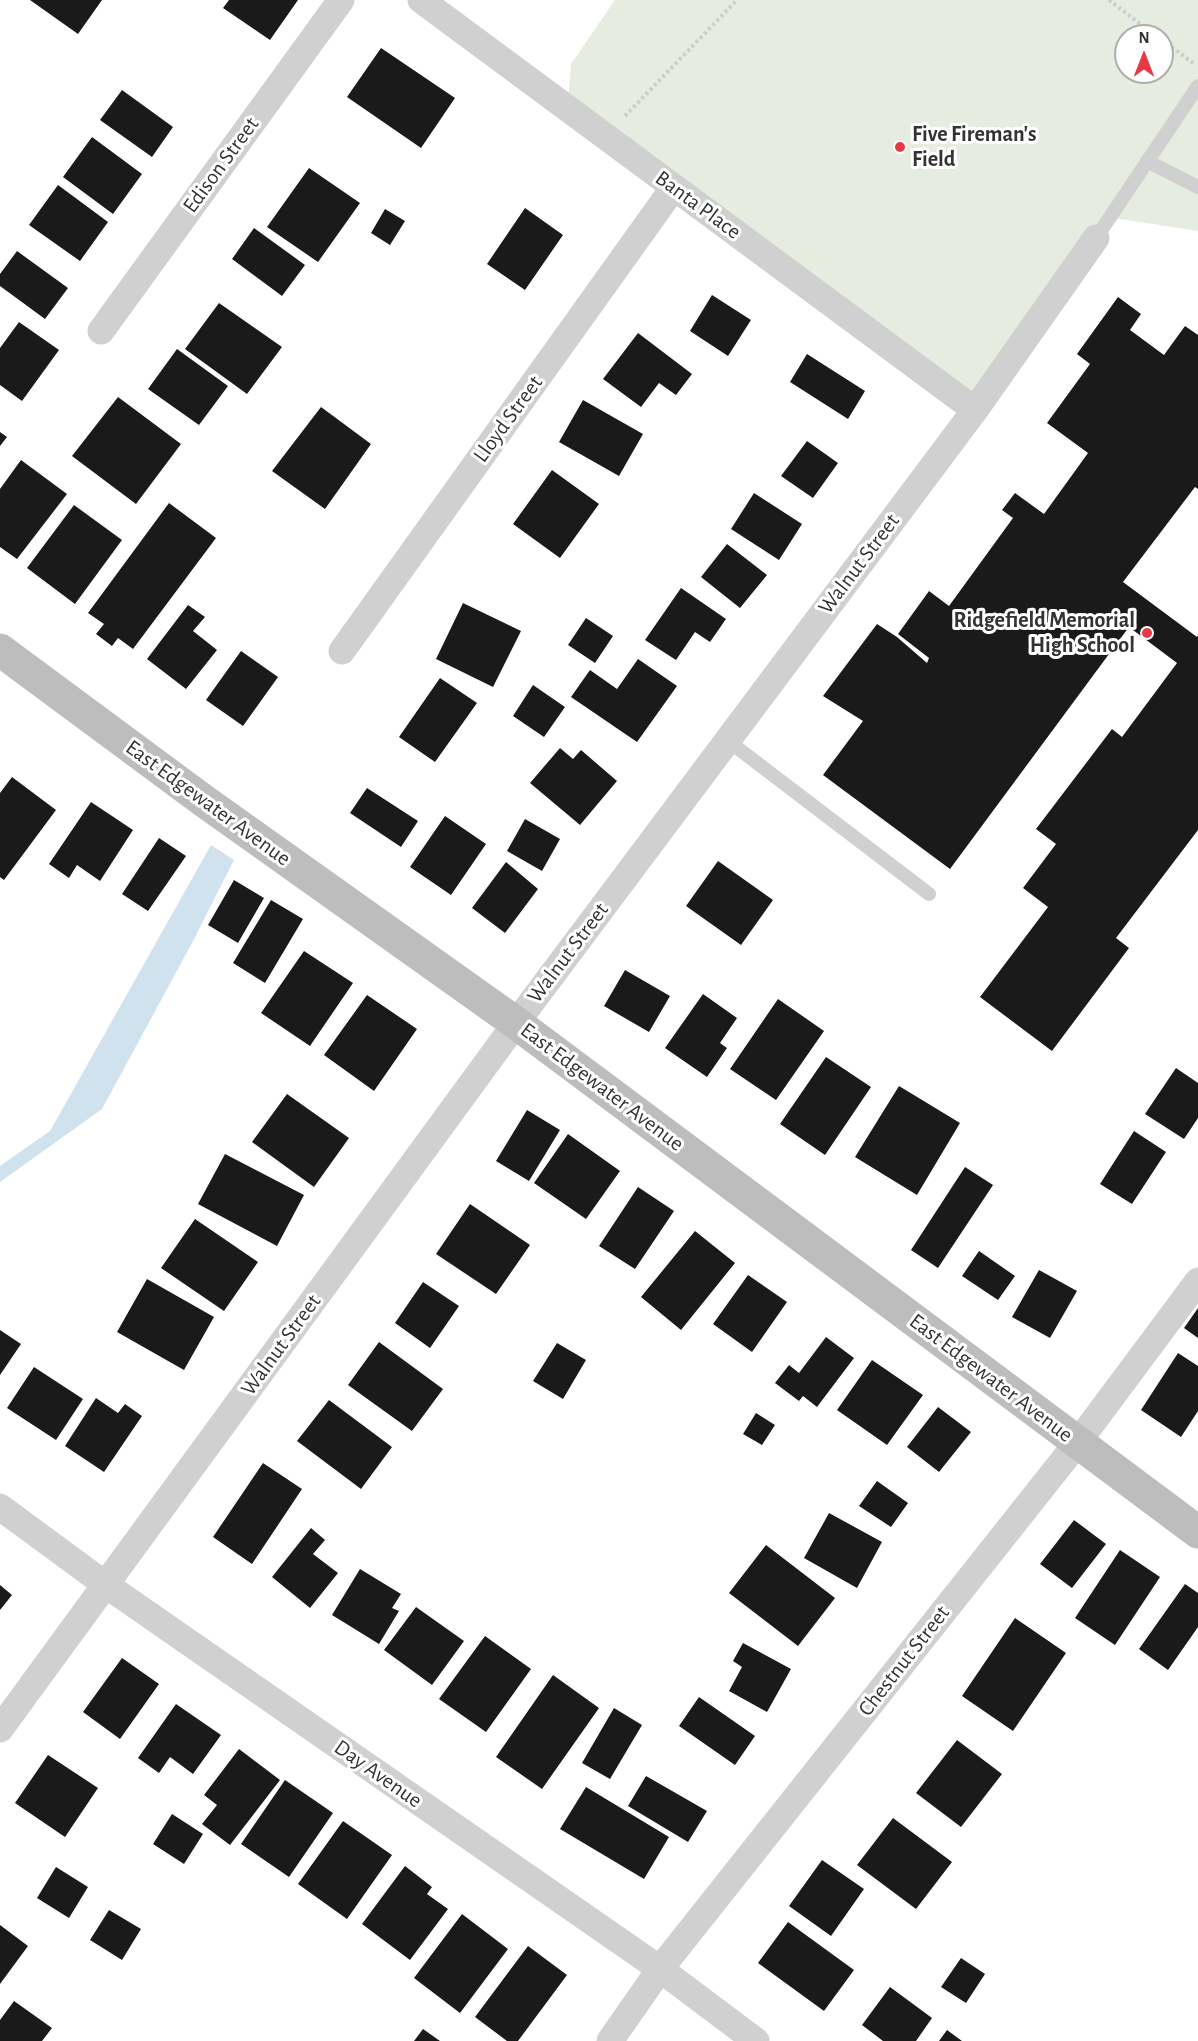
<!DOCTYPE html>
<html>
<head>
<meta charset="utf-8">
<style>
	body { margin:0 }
	#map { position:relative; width:1198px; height:2041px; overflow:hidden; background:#fff; font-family:"Alegreya Sans",sans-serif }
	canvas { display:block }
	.north { position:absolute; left:1114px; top:24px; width:60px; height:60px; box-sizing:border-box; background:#fff; border:2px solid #adadad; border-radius:50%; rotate:0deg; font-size:16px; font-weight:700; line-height:24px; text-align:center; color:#333 }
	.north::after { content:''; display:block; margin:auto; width:21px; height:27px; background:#e63946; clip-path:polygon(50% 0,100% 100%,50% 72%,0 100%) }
</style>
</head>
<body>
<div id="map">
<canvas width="1198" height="2041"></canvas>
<div class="north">N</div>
</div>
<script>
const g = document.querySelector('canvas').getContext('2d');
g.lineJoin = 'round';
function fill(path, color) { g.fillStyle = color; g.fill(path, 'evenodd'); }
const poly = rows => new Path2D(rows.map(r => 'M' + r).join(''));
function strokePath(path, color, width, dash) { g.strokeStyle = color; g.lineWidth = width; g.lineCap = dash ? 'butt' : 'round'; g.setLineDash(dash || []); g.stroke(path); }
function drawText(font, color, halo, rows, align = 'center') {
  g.font = font + ' "Alegreya Sans",sans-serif'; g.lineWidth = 6; g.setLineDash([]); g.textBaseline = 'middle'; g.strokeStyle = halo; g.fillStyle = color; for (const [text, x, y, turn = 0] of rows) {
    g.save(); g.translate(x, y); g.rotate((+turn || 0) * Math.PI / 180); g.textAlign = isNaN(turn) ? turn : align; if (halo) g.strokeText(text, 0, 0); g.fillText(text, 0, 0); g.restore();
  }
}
const green = poly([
	[615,0,1198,0,1198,231,1114,218,975,410,567,117,571,64],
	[1126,36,1162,36,1162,72,1126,72]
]);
const water = poly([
	[211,845,234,860,192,943,102,1109,0,1182,0,1166,50,1131]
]);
const building = poly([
	[30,0,102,0,78,34],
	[229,0,298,0,270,40,223,8],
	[381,48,455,98,421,148,347,97],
	[122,90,173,127,152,157,100,120],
	[92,137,142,174,113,214,63,177],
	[309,168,360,203,318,262,267,227],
	[58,185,108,222,80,261,29,225],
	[525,208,563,235,525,290,487,264],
	[385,209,405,221,390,245,371,233],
	[254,228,305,265,282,296,232,259],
	[17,251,68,288,45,319,0,286,0,274],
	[712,295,751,320,728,356,690,331],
	[1118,297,1141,314,1130,330,1164,355,1185,326,1198,335,1198,489,1195,487,1123,582,1197,637,1198,635,1198,830,1116,938,1129,948,1052,1051,980,997,1048,907,1023,888,1056,844,1036,829,1112,729,1122,737,1177,663,1129,627,950,869,823,775,863,721,823,696,877,624,897,637,927,663,929,658,898,634,929,591,949,606,1013,518,1002,510,1015,493,1044,514,1088,453,1047,423,1090,364,1077,354],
	[219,303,282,347,247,394,185,349],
	[19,322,59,350,22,401,0,385,0,348],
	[638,333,692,374,676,395,659,383,641,407,603,379],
	[177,349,228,386,199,425,148,389],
	[807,354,865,391,848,419,790,382],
	[118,397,181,444,136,504,72,456],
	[583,400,643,434,619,476,559,442],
	[321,407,371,444,325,509,272,471],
	[0,432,7,437,0,446],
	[807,441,838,463,813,498,781,476],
	[21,460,67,494,17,559,0,547,0,489],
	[552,470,599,504,560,558,513,524],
	[754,493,802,524,779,560,731,529],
	[169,503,216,538,133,649,118,638,112,646,96,634,104,624,88,613],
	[74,505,122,540,75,604,27,568],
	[727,544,767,575,740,608,701,577],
	[681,588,726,619,710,642,695,632,676,660,645,640],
	[463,603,521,631,493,687,436,659],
	[188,605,205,617,193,631,217,650,186,689,147,659],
	[586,618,613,636,595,663,568,645],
	[241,651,278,677,243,726,206,700],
	[638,659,677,686,637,742,571,697,590,670,617,689],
	[440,678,477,703,435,762,399,737],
	[533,685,565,707,544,737,513,716],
	[560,748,573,759,581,750,617,781,580,825,530,783],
	[12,777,56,810,4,880,0,877,0,793],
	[367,788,418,821,401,847,350,813],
	[91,802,133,830,100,881,77,865,69,878,49,864],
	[445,816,486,844,451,895,410,867],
	[525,819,560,839,542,871,507,851],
	[159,838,186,856,148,911,122,894],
	[718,861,773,900,741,945,686,906],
	[506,862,538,889,505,933,472,908],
	[234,880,264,898,238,943,208,925],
	[271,900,303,919,265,983,233,963],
	[304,951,353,983,310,1046,261,1013],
	[625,970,670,996,649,1032,604,1006],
	[703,994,737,1018,720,1043,727,1048,707,1077,665,1048],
	[367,995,417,1029,374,1091,324,1055],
	[778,999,824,1031,776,1100,730,1069],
	[826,1057,871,1087,825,1155,780,1124],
	[1176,1068,1198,1083,1198,1118,1184,1139,1145,1114],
	[899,1086,960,1123,917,1195,855,1157],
	[287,1094,349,1138,314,1187,252,1142],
	[527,1110,560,1130,529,1181,496,1161],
	[1134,1131,1166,1152,1132,1204,1100,1184],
	[568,1134,620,1171,586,1219,534,1183],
	[225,1154,304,1195,277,1246,198,1204],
	[965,1167,993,1185,938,1268,911,1250],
	[638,1187,674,1211,635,1269,599,1246],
	[470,1204,530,1245,496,1294,436,1254],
	[195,1219,258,1262,224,1311,161,1268],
	[695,1231,735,1263,681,1330,641,1297],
	[979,1251,1015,1276,998,1300,962,1276],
	[1039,1270,1077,1291,1050,1338,1012,1317],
	[748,1275,787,1302,752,1352,713,1324],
	[147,1279,214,1317,184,1370,117,1332],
	[423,1282,459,1306,430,1348,395,1323],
	[1198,1308,1198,1338,1184,1328],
	[0,1330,21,1344,0,1375],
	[826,1337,854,1358,817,1407,803,1396,799,1401,775,1383,789,1365,799,1373],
	[379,1342,443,1389,412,1431,348,1385],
	[557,1343,586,1360,563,1399,533,1381],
	[1178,1353,1198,1366,1198,1411,1181,1437,1141,1410],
	[872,1360,923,1395,887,1445,837,1410],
	[34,1367,83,1399,56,1440,7,1408],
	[96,1398,118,1413,125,1404,142,1416,104,1472,65,1446],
	[329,1400,392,1447,361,1489,297,1441],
	[938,1407,971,1432,939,1472,907,1447],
	[756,1413,775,1425,762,1445,743,1434],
	[263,1463,302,1489,252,1564,213,1537],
	[877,1481,908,1503,891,1527,859,1506],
	[829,1513,882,1542,857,1588,804,1558],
	[1074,1520,1106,1544,1072,1588,1040,1564],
	[311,1528,325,1540,313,1554,338,1573,310,1608,272,1577],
	[766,1545,835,1598,798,1646,729,1593],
	[1120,1550,1160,1577,1115,1645,1075,1618],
	[360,1569,401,1594,392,1608,399,1611,379,1644,332,1615],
	[1185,1584,1198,1593,1198,1627,1168,1670,1139,1649],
	[0,1585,12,1595,0,1610],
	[416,1607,464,1641,432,1685,384,1650],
	[1015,1618,1066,1653,1013,1731,962,1696],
	[485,1636,531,1669,486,1732,439,1699],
	[743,1643,791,1669,767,1712,729,1691,742,1667,733,1661],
	[122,1658,159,1684,120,1739,83,1712],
	[553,1675,599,1708,542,1789,496,1757],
	[699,1697,755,1736,735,1765,679,1726],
	[176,1704,221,1735,193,1774,170,1757,159,1773,138,1758],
	[614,1708,642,1725,610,1779,582,1763],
	[957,1740,1002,1774,961,1827,916,1793],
	[239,1749,280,1780,230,1845,202,1824,217,1805,204,1795],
	[48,1755,98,1788,65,1837,15,1803],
	[646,1776,707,1811,688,1842,628,1806],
	[285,1780,333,1813,289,1877,241,1844],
	[586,1787,669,1837,644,1879,560,1829],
	[172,1814,203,1834,184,1864,153,1844],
	[893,1818,952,1862,916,1909,857,1865],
	[343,1821,392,1855,347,1919,298,1884],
	[822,1860,864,1889,831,1936,789,1906],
	[405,1866,432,1887,427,1894,448,1909,410,1960,362,1924],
	[56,1867,88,1887,69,1918,37,1898],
	[109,1910,141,1929,122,1960,90,1940],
	[462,1914,508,1949,460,2013,414,1978],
	[788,1922,854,1970,824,2011,758,1963],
	[0,1925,28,1946,0,1984],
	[528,1946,567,1975,518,2041,507,2041,475,2017],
	[961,1958,985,1974,966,2003,941,1987],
	[890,1987,932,2018,916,2041,883,2041,862,2025],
	[14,2001,52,2028,42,2041,0,2041,0,2020],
	[423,2029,440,2041,414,2041],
	[947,2030,962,2041,939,2041]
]);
const path = poly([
	[1109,0,1156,36],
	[1162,40,1193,63],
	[625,116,737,0]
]);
const lane = poly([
	[1147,161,1198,187],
	[1096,238,1198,86],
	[727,740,929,894]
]);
const street = poly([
	[421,0,975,410],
	[101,331,341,0],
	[342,651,674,187],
	[0,1507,106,1585,660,1969,756,2041],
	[0,1729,516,1023,975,410,1096,238],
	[610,2041,660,1969,1078,1442,1198,1281]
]);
const secondary = poly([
	[0,650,204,801,516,1023,1198,1532]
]);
const markers = [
	[900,147,6,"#e63946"],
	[1147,633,6,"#e63946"]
];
const poiNames = [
	["Five Fireman's",912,134],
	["Field",912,159],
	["Ridgefield Memorial",1135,620,"right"],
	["High School",1135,645,"right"]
];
const streetNames = [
	["Edison Street",221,165,-54],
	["Banta Place",698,205,36],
	["Lloyd Street",508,419,-54],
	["Walnut Street",859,564,-53],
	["East Edgewater Avenue",208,803,36],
	["Walnut Street",568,953,-53],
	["East Edgewater Avenue",602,1087,37],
	["Walnut Street",281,1345,-54],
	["East Edgewater Avenue",991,1378,37],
	["Chestnut Street",904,1661,-52],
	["Day Avenue",378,1774,35]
];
fill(green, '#e6ecdf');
fill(water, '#cfe2ee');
fill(building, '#1a1a1a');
strokePath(path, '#cdcdcd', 4, [3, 3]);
strokePath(lane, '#d0d0d0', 14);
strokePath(street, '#d0d0d0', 27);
strokePath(secondary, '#bdbdbd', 33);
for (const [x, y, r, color] of markers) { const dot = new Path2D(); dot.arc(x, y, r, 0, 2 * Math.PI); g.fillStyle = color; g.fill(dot); strokePath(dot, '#fff', 2); }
drawText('bold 22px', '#333', '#fff', poiNames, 'left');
drawText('22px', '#333', '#fff', streetNames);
</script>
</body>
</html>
